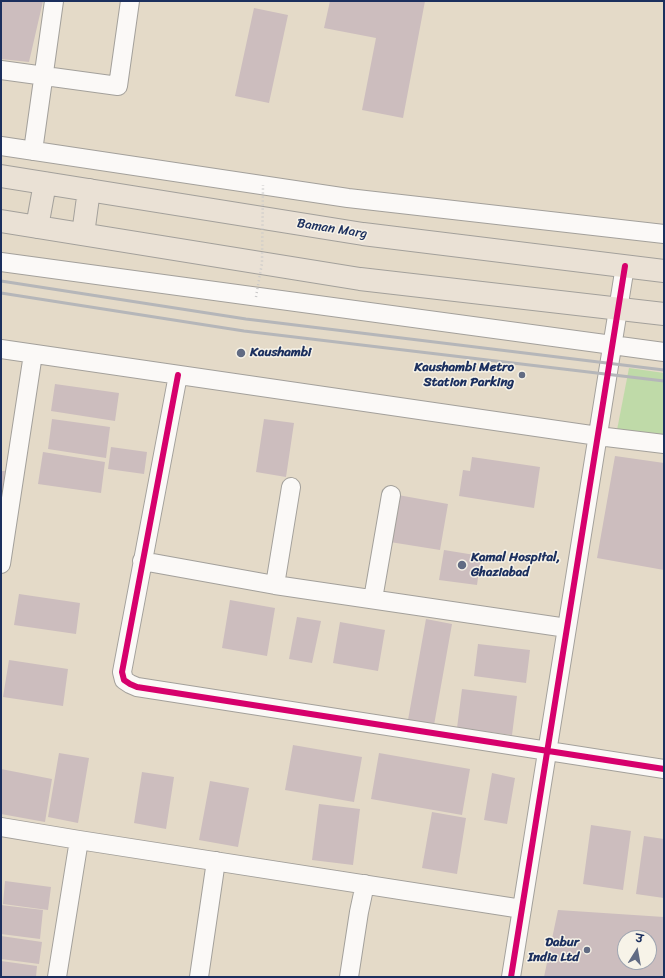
<!DOCTYPE html>
<html>
<head>
<meta charset="utf-8">
<style>
	body { margin:0 }
	#map { position:relative; width:665px; height:978px; overflow:hidden; background:#e4dac8; font-family:Sriracha,"Playpen Sans Deva",sans-serif }
	canvas { display:block }
	.frame { position:absolute; inset:0; border:2px solid #1b2f5e; pointer-events:none }
	.north { position:absolute; left:617px; top:930px; width:40px; height:40px; box-sizing:border-box; background:#f7f3e8; border:1px solid #9fa5b1; border-radius:50%; rotate:11deg; font-size:11px; font-weight:700; line-height:16px; text-align:center; color:#1b2f5e }
	.north::after { content:''; display:block; margin:auto; width:14px; height:18px; background:#616b83; clip-path:polygon(50% 0,100% 100%,50% 72%,0 100%) }
</style>
</head>
<body>
<div id="map">
<canvas width="665" height="978"></canvas>
<div class="frame"></div>
<div class="north">उ</div>
</div>
<script>
const g = document.querySelector('canvas').getContext('2d');
g.lineJoin = 'round';
function fill(path, color) { g.fillStyle = color; g.fill(path, 'evenodd'); }
const poly = rows => new Path2D(rows.map(r => 'M' + r).join(''));
function strokePath(path, color, width, dash) { g.strokeStyle = color; g.lineWidth = width; g.lineCap = dash ? 'butt' : 'round'; g.setLineDash(dash || []); g.stroke(path); }
function drawText(font, color, halo, rows, align = 'center') {
  g.font = font + ' Sriracha,sans-serif'; g.lineWidth = 3; g.setLineDash([]); g.textBaseline = 'middle'; g.strokeStyle = halo; g.fillStyle = color; for (const [text, x, y, turn = 0] of rows) {
    g.save(); g.translate(x, y); g.rotate((+turn || 0) * Math.PI / 180); g.textAlign = isNaN(turn) ? turn : align; if (halo) g.strokeText(text, 0, 0); g.fillText(text, 0, 0); g.restore();
  }
}
const green = poly([
	[629,368,664,373,664,436,617,430]
]);
const building = poly([
	[1,1,43,1,29,62,1,59],
	[330,1,425,1,403,118,362,110,376,38,324,28],
	[254,8,288,15,269,103,235,96],
	[55,384,119,393,115,421,51,411],
	[52,419,110,427,106,458,48,449],
	[264,419,294,423,286,477,256,472],
	[111,447,147,452,144,474,108,469],
	[43,452,105,462,101,493,38,484],
	[615,456,664,463,664,570,597,558],
	[472,457,540,467,534,508,459,496,463,470,470,471],
	[1,471,5,471,2,495,1,495],
	[398,495,448,504,440,550,390,542],
	[444,550,481,556,477,585,439,580],
	[19,594,80,603,76,634,14,625],
	[230,600,275,608,267,656,222,648],
	[297,617,321,621,312,663,289,659],
	[426,619,452,624,434,725,408,720],
	[340,622,385,630,378,671,333,663],
	[478,644,530,650,526,683,474,676],
	[9,660,68,669,63,706,3,697],
	[462,689,517,696,512,735,457,728],
	[293,745,362,757,354,802,285,790],
	[59,753,89,758,78,823,48,817],
	[379,753,470,769,462,815,371,799],
	[1,769,52,779,45,822,1,814],
	[142,772,174,777,166,829,134,823],
	[492,773,515,778,507,824,484,820],
	[210,781,249,788,238,847,199,840],
	[319,804,360,809,353,865,312,860],
	[432,812,466,818,457,874,422,868],
	[591,825,631,831,623,890,583,884],
	[644,836,664,839,664,898,636,894],
	[5,881,51,887,48,910,3,904],
	[1,905,43,910,40,939,1,934],
	[558,910,664,917,664,977,544,977],
	[625,938,649,938,649,962,625,962],
	[1,936,42,942,39,964,1,959],
	[1,961,37,966,36,977,1,977]
]);
const minor = poly([
	[1,70,118,86,130,1],
	[1,146,348,198,664,234],
	[33,151,54,1],
	[1,262,664,352],
	[1,349,598,436,664,444],
	[178,375,122,672,124,680,130,684,137,687,664,769],
	[142,561,275,585,567,628],
	[1,564,33,354],
	[275,585,291,487],
	[373,599,391,495],
	[1,827,79,840,522,909],
	[57,977,79,840],
	[199,977,216,861],
	[349,977,359,912,365,884],
	[511,977,625,266]
]);
const major = poly([
	[1,176,363,234,664,271],
	[1,221,360,279,664,314],
	[37,227,45,183],
	[83,234,89,190]
]);
const rail = poly([
	[1,281,246,319,664,370],
	[1,293,244,331,664,381]
]);
const pathBridge = poly([
	[256,297,262,263,263,185]
]);
const cycleway = poly([
	[178,375,122,672,124,680,130,684,137,687,664,769],
	[511,977,625,266]
]);
const markers = [
	[241,353,5,"#616b83"],
	[522,375,4,"#616b83"],
	[462,565,5,"#616b83"],
	[587,950,4,"#616b83"]
];
const streetNames = [
	["Baman Marg",332,229,9]
];
const poiNames = [
	["Kaushambi",250,353],
	["Kaushambi Metro",514,368,"right"],
	["Station Parking",514,383,"right"],
	["Kamal Hospital,",471,558],
	["Ghaziabad",471,573],
	["Dabur",579,943,"right"],
	["India Ltd",579,958,"right"]
];
fill(green, '#bfdaa8');
fill(building, '#ccbdbe');
strokePath(minor, '#a3a09b', 20);
strokePath(major, '#a3a09b', 24);
strokePath(minor, '#fbf9f7', 18);
strokePath(major, '#eae1d5', 22);
strokePath(rail, '#b5b6b9', 3);
strokePath(pathBridge, '#cac9c9', 2.5, [1, 3]);
strokePath(cycleway, '#d6006c', 6);
for (const [x, y, r, color] of markers) { const dot = new Path2D(); dot.arc(x, y, r, 0, 2 * Math.PI); g.fillStyle = color; g.fill(dot); strokePath(dot, '#f7f3e8', 1.5); }
drawText('13px', '#1b2f5e', '#f7f3e8', streetNames);
drawText('bold 13px', '#1b2f5e', '#f7f3e8', poiNames, 'left');
</script>
</body>
</html>
